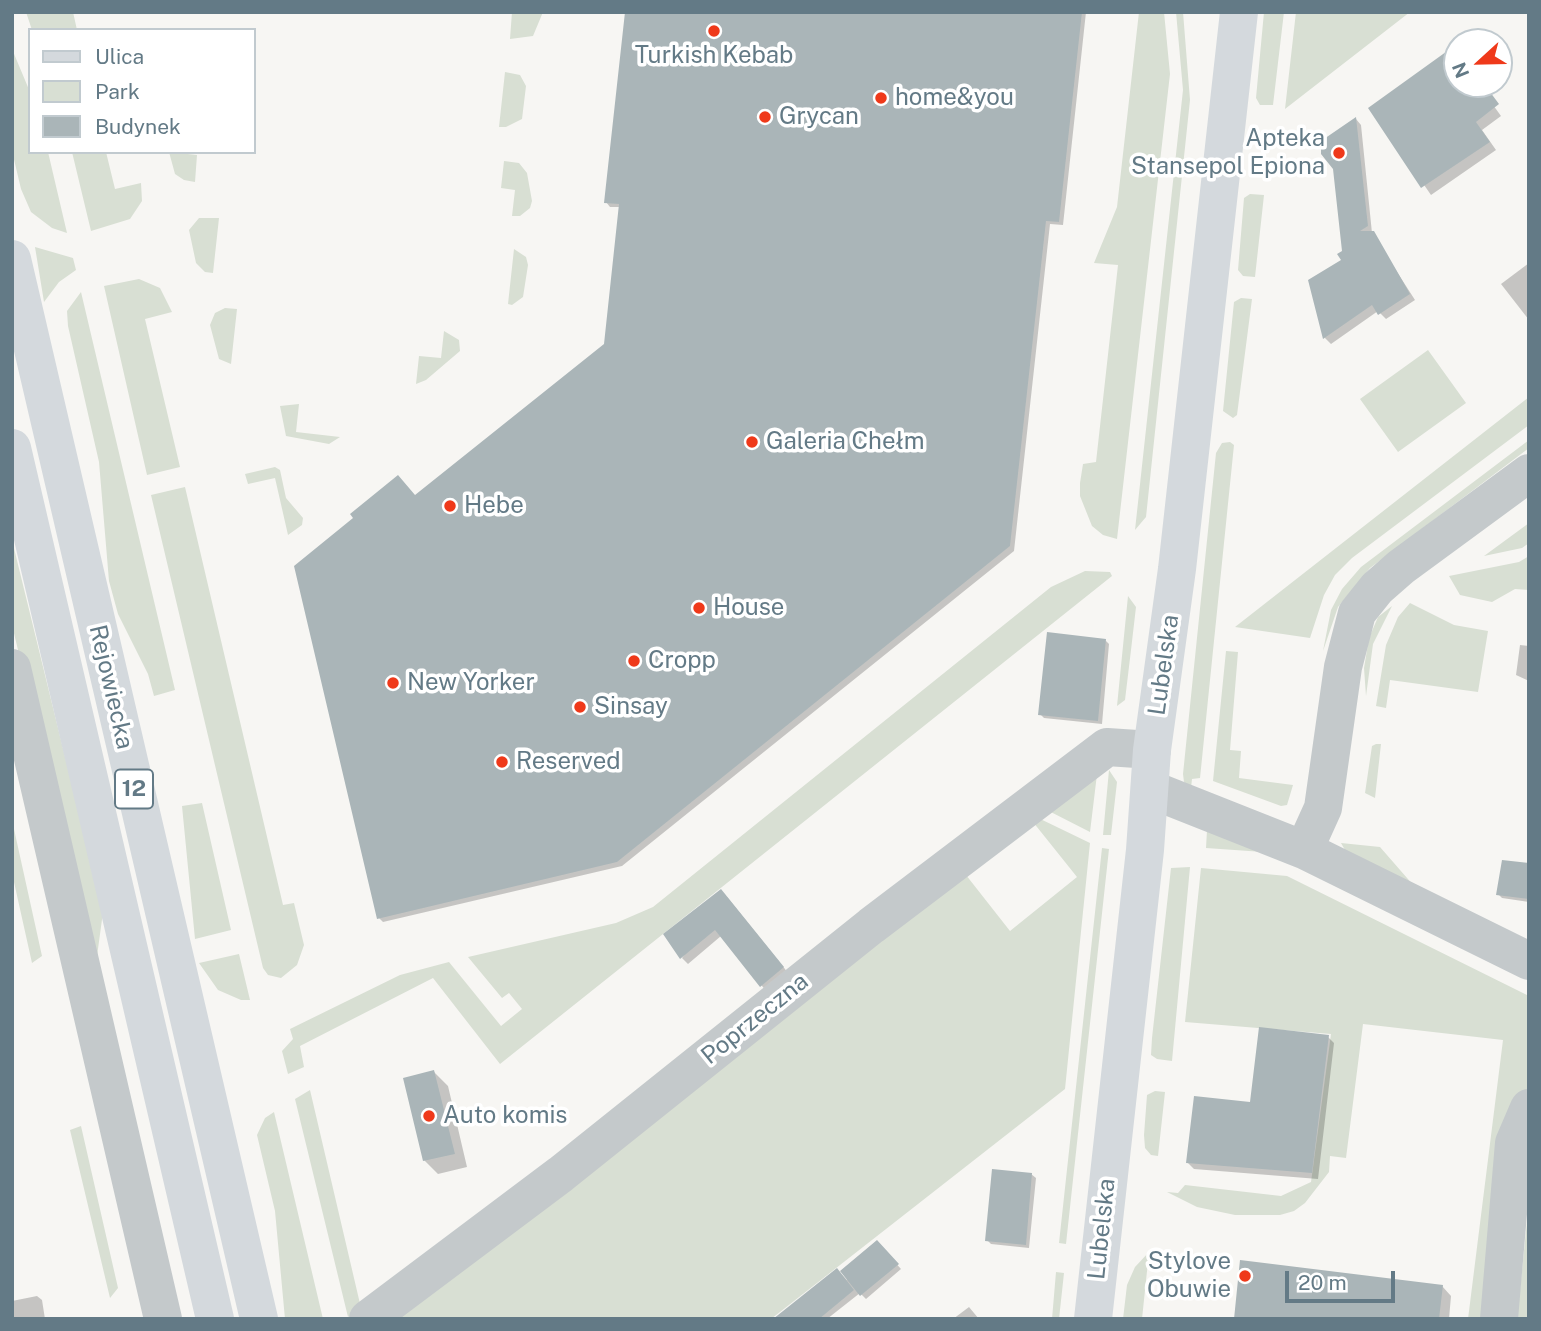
<!DOCTYPE html>
<html>
<head>
<meta charset="utf-8">
<style>
	body { margin:0 }
	#map { position:relative; width:1541px; height:1331px; overflow:hidden; background:#f7f6f3; font-family:"Public Sans",sans-serif }
	canvas { display:block }
	.frame { position:absolute; inset:0; border:14px solid #637a86; pointer-events:none }
	.legend { position:absolute; left:28px; top:28px; width:228px; height:126px; box-sizing:border-box; background:#fff; border:2px solid #c1cacf; margin:0; padding:9px 12px; list-style:none; font-size:21px; color:#637a86 }
	.legend li { display:flex; align-items:center; gap:14px; height:35px }
	.legend b { width:35px; border:2px solid #c1cacf }
	.north { position:absolute; left:1443px; top:28px; width:70px; height:70px; box-sizing:border-box; background:#fff; border:2px solid #c1cacf; border-radius:50%; rotate:248deg; font-size:19px; font-weight:700; line-height:28px; text-align:center; color:#637a86 }
	.north::after { content:''; display:block; margin:auto; width:24px; height:32px; background:#ef391a; clip-path:polygon(50% 0,100% 100%,50% 72%,0 100%) }
	.scale { position:absolute; left:1285px; top:1271px; width:110px; height:32px; box-sizing:border-box; border:4px solid #637a86; border-top:0; padding-left:9px; font-size:21px; line-height:24px; white-space:nowrap; color:#637a86; -webkit-text-stroke:5px #fff; paint-order:stroke }
</style>
</head>
<body>
<div id="map">
<canvas width="1541" height="1331"></canvas>
<div class="frame"></div>
<ul class="legend">
<li><b style="height:9px;background:#d4d9dd"></b>Ulica</li>
<li><b style="height:19px;background:#d8dfd3"></b>Park</li>
<li><b style="height:19px;background:#aab5b8"></b>Budynek</li>
</ul>
<div class="north">N</div>
<div class="scale">20 m</div>
</div>
<script>
const g = document.querySelector('canvas').getContext('2d');
g.lineJoin = 'round';
function fill(path, color) { g.fillStyle = color; g.fill(path, 'evenodd'); }
const poly = rows => new Path2D(rows.map(r => 'M' + r).join(''));
function strokePath(path, color, width, dash) { g.strokeStyle = color; g.lineWidth = width; g.lineCap = dash ? 'butt' : 'round'; g.setLineDash(dash || []); g.stroke(path); }
function drawText(font, color, halo, rows, align = 'center') {
  g.font = font + ' "Public Sans",sans-serif'; g.lineWidth = 7; g.setLineDash([]); g.textBaseline = 'middle'; g.strokeStyle = halo; g.fillStyle = color; for (const [text, x, y, turn = 0] of rows) {
    g.save(); g.translate(x, y); g.rotate((+turn || 0) * Math.PI / 180); g.textAlign = isNaN(turn) ? turn : align; if (halo) g.strokeText(text, 0, 0); g.fillText(text, 0, 0); g.restore();
  }
}
const green = poly([
	[26,12,73,12,77,30,32,30],
	[512,12,543,12,533,36,510,39],
	[1139,12,1164,12,1170,74,1117,539,1103,535,1092,526,1080,496,1080,483,1083,464,1096,462,1118,265,1094,263,1117,207],
	[1176,12,1183,12,1190,100,1146,517,1135,530,1183,90],
	[1264,12,1284,12,1273,105,1260,105,1256,98],
	[1296,12,1410,12,1285,109],
	[12,49,30,92,30,152,48,152,67,233,52,228,31,212,21,189,12,151],
	[505,72,520,75,526,86,522,119,506,127,499,127],
	[72,152,106,152,115,189,141,183,142,201,130,219,91,231],
	[169,152,197,155,195,182,184,180,175,174],
	[504,161,519,163,527,173,532,201,530,208,520,216,512,216,515,190,501,188],
	[1250,194,1264,195,1255,277,1243,276,1238,270,1244,198],
	[199,218,219,218,213,273,205,272,196,263,189,230],
	[35,247,73,258,76,270,59,282,44,302],
	[514,249,526,257,528,265,523,297,512,305,508,304],
	[139,279,160,288,172,312,145,319,180,467,147,475,104,286],
	[81,292,175,690,154,696,148,674,118,614,109,581,99,462,68,326,67,311],
	[1241,298,1252,299,1237,415,1233,418,1223,411,1234,302],
	[225,308,237,309,231,364,219,359,210,325,215,313],
	[444,331,459,340,460,351,426,380,416,384,419,356,441,358],
	[1428,350,1466,403,1398,452,1360,399],
	[1529,397,1529,425,1352,558,1335,575,1324,595,1310,638,1235,627],
	[299,404,296,432,340,437,329,444,286,436,280,406],
	[1529,440,1529,448,1370,568,1338,607,1323,651,1331,610,1342,589,1361,567],
	[1230,442,1234,445,1200,778,1192,779,1191,788,1184,782,1183,774,1216,453,1222,443],
	[275,467,280,470,286,498,303,518,302,525,288,535,275,478,248,484,245,474],
	[185,487,283,905,294,903,304,945,297,965,281,978,268,975,263,968,151,495],
	[1529,523,1529,543,1522,548,1484,556],
	[12,540,103,912,95,971,12,625],
	[1529,556,1529,590,1515,589,1492,602,1460,595,1449,576,1519,562],
	[1085,571,1110,572,1112,576,500,1064,433,978,300,1046,304,1067,288,1074,282,1051,293,1039,290,1029,400,975,449,962,501,1026,522,1009,509,993,502,998,468,957,616,923,653,907,1051,587],
	[1128,596,1136,607,1131,650,1125,700,1117,706],
	[1410,603,1454,625,1488,631,1478,692,1390,680,1386,708,1376,706,1386,645,1398,617],
	[1392,606,1373,644,1366,696,1364,668,1369,638,1378,617],
	[1226,651,1238,652,1230,750,1241,751,1239,778,1293,785,1287,805,1281,806,1213,781],
	[1376,744,1381,744,1375,798,1365,793,1372,746],
	[1098,766,1090,832,1041,807],
	[1109,770,1117,782,1111,835,1103,835],
	[202,803,231,930,195,939,182,806],
	[1030,814,1090,843,1065,1089,771,1319,390,1319],
	[1033,822,1077,877,1010,931,966,875],
	[12,820,42,956,32,963,12,873],
	[1207,830,1263,852,1206,848],
	[1341,843,1380,847,1414,886,1345,850],
	[1102,848,1109,849,1066,1244,1059,1243],
	[1190,867,1172,1061,1157,1059,1151,1055,1152,1038,1171,868],
	[1201,868,1287,876,1529,996,1529,1088,1512,1107,1483,1319,1468,1319,1503,1040,1363,1024,1346,1158,1330,1156,1329,1172,1305,1203,1294,1211,1280,1215,1235,1215,1197,1207,1167,1192,1178,1193,1185,1185,1281,1196,1311,1182,1331,1034,1185,1022],
	[239,954,250,1000,241,1000,218,990,199,963],
	[310,1090,361,1308,348,1317,295,1099],
	[1155,1091,1165,1092,1158,1156,1151,1155,1145,1148,1144,1135,1147,1095],
	[274,1112,323,1319,285,1319,275,1211,257,1135,265,1118],
	[81,1126,118,1288,110,1298,70,1130],
	[1529,1202,1529,1319,1517,1319],
	[1149,1252,1142,1319,1123,1319,1127,1285,1135,1267],
	[1056,1272,1064,1273,1059,1319,1052,1319]
]);
const shadow = poly([
	[627,12,1086,12,1063,225,1050,224,1014,551,622,866,383,922,379,918,606,345,620,207,610,207,606,202],
	[1457,56,1457,84,1478,84,1501,116,1482,130,1496,150,1431,195,1371,108],
	[1356,119,1361,125,1372,233,1415,300,1386,319,1378,311,1331,344,1325,338,1310,281,1343,260],
	[1529,263,1529,320,1501,284],
	[1105,640,1109,644,1102,724,1044,718,1040,714],
	[1520,645,1529,646,1529,681,1516,675],
	[1529,864,1529,902,1502,898,1498,894],
	[727,897,789,974,767,992,721,936,688,964,682,958],
	[1328,1037,1334,1043,1318,1179,1194,1169,1187,1162],
	[434,1072,448,1086,467,1167,438,1174,424,1160],
	[1031,1174,1036,1178,1029,1248,991,1244,987,1240],
	[877,1242,901,1269,866,1299,860,1293,827,1319,775,1319,837,1270,847,1280],
	[1442,1286,1451,1296,1449,1319,1235,1319],
	[37,1296,42,1300,45,1319,12,1319,12,1301],
	[969,1307,979,1319,953,1319]
]);
const building = poly([
	[625,12,1082,12,1059,222,1046,221,1010,546,617,862,377,919,294,566,353,518,350,514,398,475,415,495,604,344,619,204,604,203],
	[1457,44,1457,84,1484,84,1499,104,1476,122,1490,142,1421,188,1368,108],
	[1356,117,1368,226,1360,231,1374,231,1410,294,1378,315,1372,305,1323,339,1308,280,1341,260,1337,254,1342,251,1333,169,1321,154,1321,141],
	[1047,632,1106,639,1098,721,1038,715],
	[1502,860,1529,863,1529,899,1496,895],
	[721,889,784,967,760,987,715,930,680,959,663,934],
	[1259,1027,1329,1035,1312,1173,1186,1163,1194,1096,1250,1102],
	[434,1070,455,1154,423,1161,403,1078],
	[992,1169,1032,1173,1026,1245,985,1241],
	[877,1240,899,1264,860,1296,840,1271],
	[1240,1260,1443,1285,1439,1319,1234,1319],
	[837,1268,854,1290,819,1319,773,1319]
]);
const minor = poly([
	[12,668,163,1319],
	[1150,789,1304,850,1529,961],
	[1304,850,1323,808,1343,667,1357,613,1377,588,1401,567,1529,473],
	[368,1319,561,1174,871,926,1107,747,1152,750],
	[1499,1319,1514,1143,1529,1108]
]);
const major = poly([
	[1093,1319,1145,850,1152,750,1177,569,1239,12]
]);
const highway = poly([
	[12,259,259,1319],
	[12,448,215,1319]
]);
const markers = [
	[714,31,7,"#ef391a"],
	[881,98,7,"#ef391a"],
	[765,117,7,"#ef391a"],
	[1339,153,7,"#ef391a"],
	[752,442,7,"#ef391a"],
	[450,506,7,"#ef391a"],
	[699,608,7,"#ef391a"],
	[634,661,7,"#ef391a"],
	[393,683,7,"#ef391a"],
	[580,707,7,"#ef391a"],
	[502,762,7,"#ef391a"],
	[429,1116,7,"#ef391a"],
	[1245,1276,7,"#ef391a"]
];
const shields = [
	[134,789,38]
];
const shieldNames = [
	["12",134,789]
];
const poiNames = [
	["Turkish Kebab",714,56,"center"],
	["home&you",895,98],
	["Grycan",779,117],
	["Apteka",1325,139,"right"],
	["Stansepol Epiona",1325,167,"right"],
	["Galeria Chełm",766,442],
	["Hebe",464,506],
	["House",713,608],
	["Cropp",648,661],
	["New Yorker",407,683],
	["Sinsay",594,707],
	["Reserved",516,762],
	["Auto komis",443,1116],
	["Stylove",1231,1262,"right"],
	["Obuwie",1231,1290,"right"]
];
const streetNames = [
	["Lubelska",1164,665,-82],
	["Rejowiecka",111,687,77],
	["Poprzeczna",755,1019,-39],
	["Lubelska",1102,1229,-84]
];
fill(green, '#d8dfd3');
fill(shadow, '#0003');
fill(building, '#aab5b8');
strokePath(minor, '#c4c9cb', 38);
strokePath(major, '#d4d9dd', 38);
strokePath(highway, '#d4d9dd', 38);
for (const [x, y, r, color] of markers) { const dot = new Path2D(); dot.arc(x, y, r, 0, 2 * Math.PI); g.fillStyle = color; g.fill(dot); strokePath(dot, '#fff', 2.5); }
for (const [x, y, w] of shields) { const box = new Path2D(); box.roundRect(x - w / 2, y - 19.5, w, 39, 5); g.fillStyle = '#fff'; g.fill(box); strokePath(box, '#637a86', 2); }
drawText('bold 23px', '#637a86', null, shieldNames);
drawText('24px', '#637a86', '#fff', poiNames, 'left');
drawText('24px', '#637a86', '#fff', streetNames);
</script>
</body>
</html>
